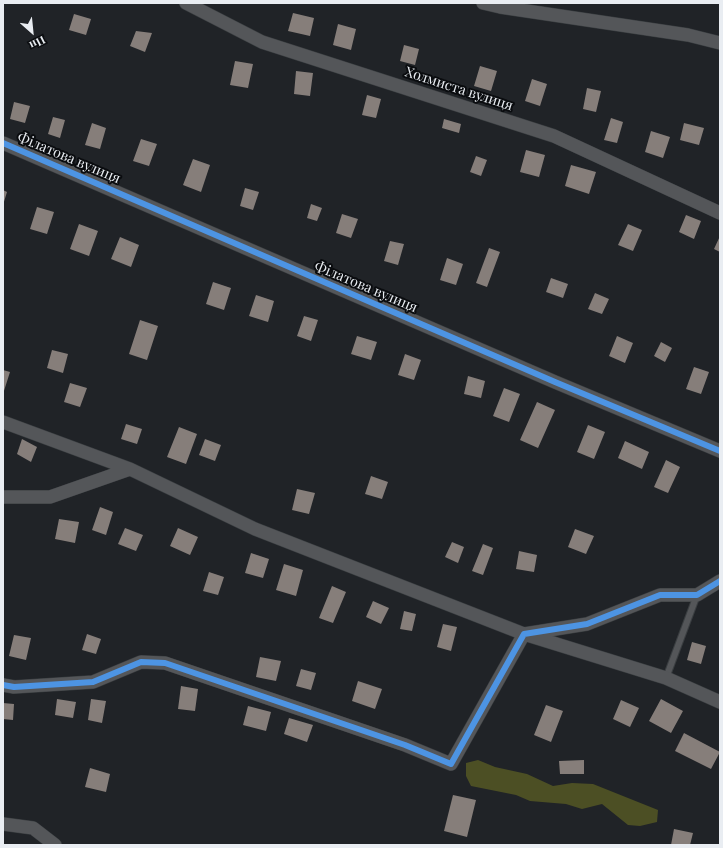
<!DOCTYPE html>
<html>
<head>
<meta charset="utf-8">
<style>
	body { margin:0 }
	#map { position:relative; width:723px; height:848px; overflow:hidden; background:#202327; font-family:"Playfair Display",serif }
	canvas { display:block }
	.frame { position:absolute; inset:0; border:4px solid #e9edf2; pointer-events:none }
	.north { position:absolute; left:12px; top:12px; width:40px; height:40px; -webkit-text-stroke:3px #0a0c0f; paint-order:stroke; rotate:153deg; font-size:11px; font-weight:700; line-height:16px; text-align:center; color:#e9edf2 }
	.north::after { content:''; display:block; margin:auto; width:14px; height:18px; background:#e9edf2; clip-path:polygon(50% 0,100% 100%,50% 72%,0 100%) }
</style>
</head>
<body>
<div id="map">
<canvas width="723" height="848"></canvas>
<div class="frame"></div>
<div class="north">Пн</div>
</div>
<script>
const g = document.querySelector('canvas').getContext('2d');
g.lineJoin = 'round';
function fill(path, color) { g.fillStyle = color; g.fill(path, 'evenodd'); }
const poly = rows => new Path2D(rows.map(r => 'M' + r).join(''));
function strokePath(path, color, width, dash) { g.strokeStyle = color; g.lineWidth = width; g.lineCap = dash ? 'butt' : 'round'; g.setLineDash(dash || []); g.stroke(path); }
function drawText(font, color, halo, rows, align = 'center') {
  g.font = font + ' "Playfair Display",serif'; g.lineWidth = 4; g.setLineDash([]); g.textBaseline = 'middle'; g.strokeStyle = halo; g.fillStyle = color; for (const [text, x, y, turn = 0] of rows) {
    g.save(); g.translate(x, y); g.rotate((+turn || 0) * Math.PI / 180); g.textAlign = isNaN(turn) ? turn : align; if (halo) g.strokeText(text, 0, 0); g.fillText(text, 0, 0); g.restore();
  }
}
const forest = poly([
	[478,760,495,767,527,774,553,786,572,783,593,784,658,810,657,822,640,826,628,825,602,804,582,809,566,804,530,801,516,795,471,786,466,776,466,763]
]);
const building = poly([
	[293,13,314,18,310,36,288,31],
	[74,14,91,19,86,35,69,30],
	[338,24,356,29,351,50,333,45],
	[136,31,152,33,145,52,130,46],
	[404,45,419,49,415,65,400,61],
	[235,61,253,64,248,88,230,85],
	[480,66,497,71,491,91,474,86],
	[296,71,313,73,310,96,294,94],
	[532,79,547,84,540,106,525,101],
	[587,88,601,91,596,112,583,109],
	[367,95,381,99,376,118,362,115],
	[14,102,30,106,25,123,10,119],
	[53,117,65,120,60,138,48,134],
	[611,118,623,122,617,143,604,140],
	[444,119,461,124,459,133,442,128],
	[92,123,106,128,100,149,85,145],
	[684,123,704,128,699,145,680,140],
	[651,131,670,137,663,158,645,152],
	[141,139,157,144,149,166,133,161],
	[526,150,545,155,539,177,520,172],
	[476,156,487,160,481,176,470,172],
	[193,159,210,165,201,192,183,185],
	[571,165,596,172,589,194,565,186],
	[245,188,259,192,253,210,240,206],
	[3,190,7,192,3,205],
	[311,204,322,208,317,221,307,218],
	[37,207,54,212,47,234,30,229],
	[342,214,358,219,351,238,336,233],
	[686,215,701,221,694,239,679,232],
	[79,224,98,231,89,256,70,249],
	[628,224,642,230,633,251,618,245],
	[720,236,720,252,714,249],
	[120,237,139,245,131,267,111,259],
	[390,241,404,244,398,265,384,261],
	[489,248,500,252,487,287,476,283],
	[447,258,463,264,456,285,440,280],
	[551,278,568,284,563,298,546,292],
	[213,282,231,288,224,310,206,304],
	[595,293,609,299,602,314,588,309],
	[256,295,274,301,268,322,249,316],
	[304,316,318,320,311,341,297,336],
	[140,320,158,326,147,360,129,354],
	[357,336,377,342,371,360,351,354],
	[617,336,633,343,625,363,609,356],
	[661,342,672,348,665,362,654,356],
	[52,350,68,354,63,373,47,368],
	[405,354,421,360,414,380,398,375],
	[694,367,709,372,701,394,686,389],
	[3,370,10,372,3,394],
	[468,376,485,381,481,398,464,394],
	[70,383,87,388,80,407,64,402],
	[504,388,520,394,509,422,493,416],
	[537,402,555,410,538,448,520,440],
	[126,424,142,429,137,444,121,439],
	[588,425,605,432,594,459,577,452],
	[179,427,197,434,186,464,167,457],
	[22,439,37,447,31,462,17,454],
	[205,439,221,445,215,461,199,455],
	[625,441,649,452,642,469,618,458],
	[666,460,680,467,668,493,654,487],
	[371,476,388,482,382,499,365,494],
	[297,489,315,493,309,514,292,510],
	[100,507,113,512,106,535,92,530],
	[59,519,79,522,75,543,55,539],
	[125,528,143,535,136,551,118,544],
	[178,528,198,537,190,555,170,546],
	[575,529,594,536,586,554,568,547],
	[452,542,464,547,458,563,445,557],
	[483,544,493,548,483,575,472,571],
	[519,551,537,555,534,572,516,569],
	[251,553,269,559,263,578,245,573],
	[284,564,303,570,296,596,276,590],
	[209,572,224,577,218,595,203,591],
	[332,586,346,592,333,623,319,618],
	[373,601,389,608,381,624,366,617],
	[404,611,416,614,412,631,400,629],
	[443,624,457,627,451,651,437,647],
	[87,634,101,639,96,654,82,650],
	[14,635,31,638,26,660,9,656],
	[692,642,706,646,701,664,687,660],
	[260,657,281,661,276,681,256,677],
	[301,669,316,673,311,690,296,686],
	[358,681,382,689,375,709,352,701],
	[181,686,198,689,195,711,178,709],
	[57,699,76,702,73,718,55,715],
	[91,699,106,701,102,723,88,720],
	[661,699,683,711,671,733,649,721],
	[621,700,639,708,630,727,613,719],
	[3,703,14,704,13,720,3,719],
	[546,705,563,711,551,742,534,735],
	[248,706,271,712,266,731,243,725],
	[289,718,313,725,307,742,284,734],
	[684,733,720,752,711,769,675,751],
	[584,760,584,774,560,774,559,761],
	[90,768,110,774,106,792,85,787],
	[453,795,476,800,467,837,444,831],
	[674,829,693,833,690,845,671,845]
]);
const lane = poly([
	[666,678,697,595]
]);
const street = poly([
	[186,3,262,42,554,136,720,213],
	[483,3,500,7,688,35,720,43],
	[3,143,555,382,720,451],
	[3,422,130,469,255,529,524,634,666,678,720,702],
	[3,497,50,497,130,469],
	[3,685,14,687,93,682,141,662,165,663,405,745,451,764,524,634,587,624,660,595,697,595,720,581],
	[3,824,33,828,55,845]
]);
const cycleway = poly([
	[3,143,555,382,720,451],
	[3,685,14,687,93,682,141,662,165,663,405,745,451,764,524,634,587,624,660,595,697,595,720,581]
]);
const streetNames = [
	["Холмиста вулиця",459,89,18],
	["Філатова вулиця",69,158,23],
	["Філатова вулиця",366,287,23]
];
fill(forest, '#4c4f24');
fill(building, '#867e7a');
strokePath(lane, '#3a3e41', 8);
strokePath(street, '#3a3e41', 14);
strokePath(lane, '#545659', 6);
strokePath(street, '#545659', 13);
strokePath(cycleway, '#4d94e3', 6);
drawText('14px', '#e9edf2', '#0a0c0f', streetNames);
</script>
</body>
</html>
